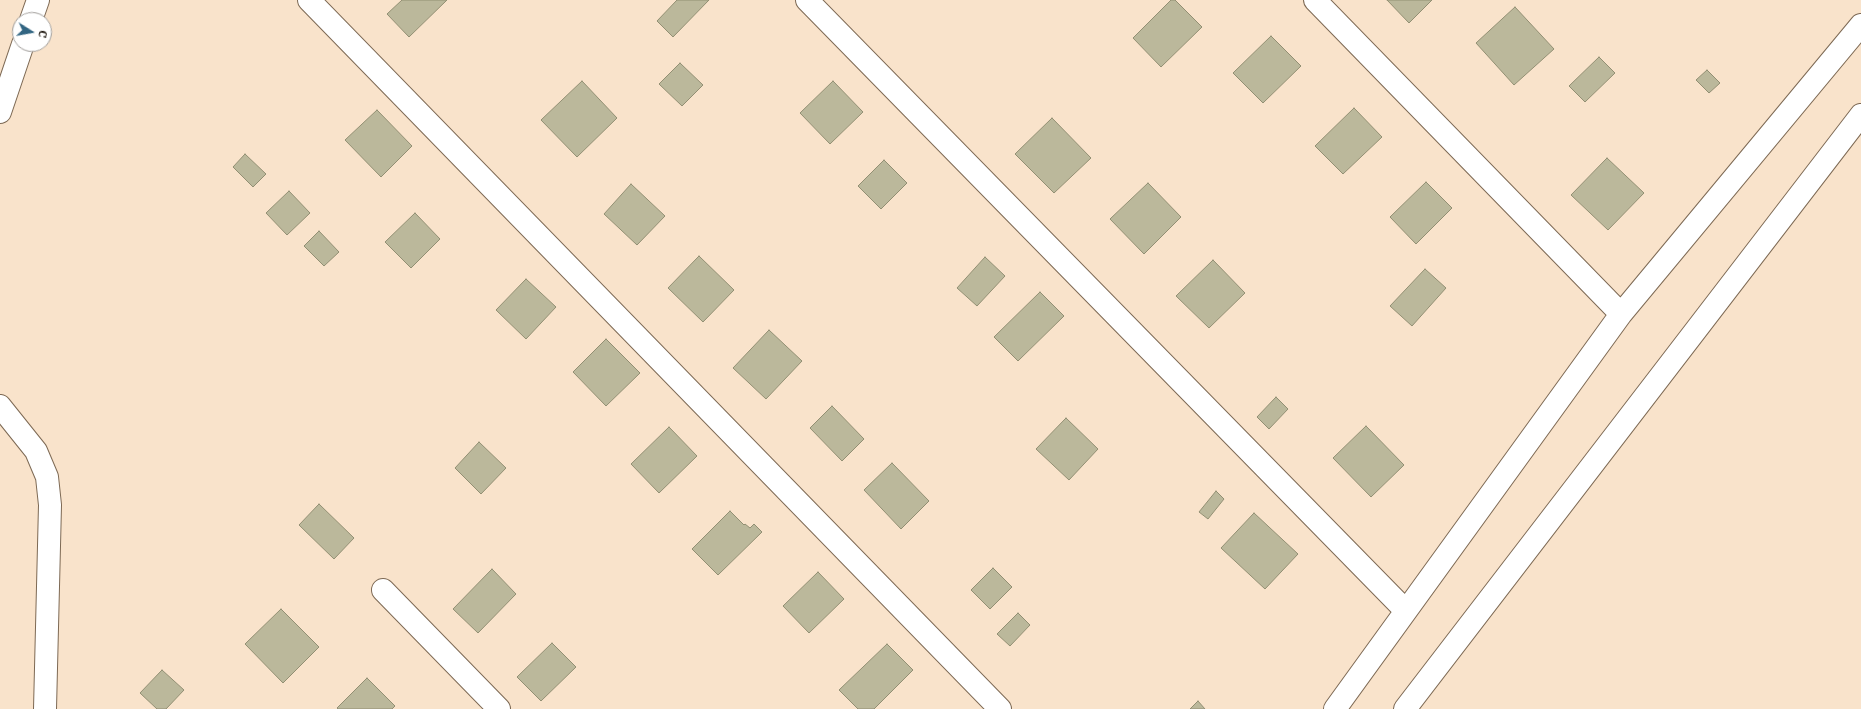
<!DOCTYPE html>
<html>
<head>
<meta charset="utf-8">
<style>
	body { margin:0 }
	#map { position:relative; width:1861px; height:709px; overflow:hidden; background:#f9e3cb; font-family:"IBM Plex Serif",serif }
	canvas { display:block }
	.north { position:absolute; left:12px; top:12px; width:40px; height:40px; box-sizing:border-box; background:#fff; border:1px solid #a3a09d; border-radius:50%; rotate:101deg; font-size:11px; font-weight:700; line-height:16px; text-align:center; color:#19120a }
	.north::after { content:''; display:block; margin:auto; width:14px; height:18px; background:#326582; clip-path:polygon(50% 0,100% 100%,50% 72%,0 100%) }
</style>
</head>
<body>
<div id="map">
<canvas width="1861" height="709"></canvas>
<div class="north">С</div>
</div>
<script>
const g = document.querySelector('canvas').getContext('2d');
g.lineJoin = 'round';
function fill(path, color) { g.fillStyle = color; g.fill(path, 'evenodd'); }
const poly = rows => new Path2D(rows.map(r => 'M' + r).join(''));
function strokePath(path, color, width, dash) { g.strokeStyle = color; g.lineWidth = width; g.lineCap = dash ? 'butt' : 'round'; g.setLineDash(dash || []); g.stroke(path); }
const building = poly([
	[402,0,447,0,409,37,387,14,402,0],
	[677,0,709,0,673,37,657,21,677,0],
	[1171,0,1175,0,1202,27,1161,67,1133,38,1171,0],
	[1387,0,1432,0,1409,23,1387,0],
	[1515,7,1554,49,1514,85,1476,43,1515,7],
	[1271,36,1301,66,1263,103,1233,73,1271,36],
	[1599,57,1615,73,1585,102,1569,86,1599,57],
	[680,63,703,85,682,106,659,84,680,63],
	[1707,70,1720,83,1709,93,1696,80,1707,70],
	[582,81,617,118,577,157,541,120,582,81],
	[833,81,863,112,830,144,800,113,833,81],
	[1354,108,1382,137,1343,174,1315,146,1354,108],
	[377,110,412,146,381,177,345,140,377,110],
	[1052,118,1091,158,1054,193,1015,154,1052,118],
	[245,154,266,174,253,187,233,167,245,154],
	[1607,158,1644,193,1608,230,1571,195,1607,158],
	[884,160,907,183,881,209,858,186,884,160],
	[1426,182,1452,208,1416,244,1390,217,1426,182],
	[1148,183,1181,217,1144,254,1110,219,1148,183],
	[631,184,665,216,637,245,604,214,631,184],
	[289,191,310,213,287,235,266,213,289,191],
	[415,213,440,239,411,268,385,242,415,213],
	[319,231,339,252,324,266,304,246,319,231],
	[699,256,734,290,703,322,668,288,699,256],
	[985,257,1005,276,977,306,957,288,985,257],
	[1213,260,1245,293,1209,328,1176,296,1213,260],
	[1425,269,1446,288,1412,326,1390,306,1425,269],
	[526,279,556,307,526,339,496,310,526,279],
	[1040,292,1064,316,1018,361,994,337,1040,292],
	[769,330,802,361,766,399,733,368,769,330],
	[606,339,640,373,606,406,573,372,606,339],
	[1276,397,1288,409,1269,429,1257,417,1276,397],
	[832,406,864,439,842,461,810,428,832,406],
	[1066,418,1098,449,1069,480,1036,449,1066,418],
	[1366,426,1404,465,1371,497,1333,458,1366,426],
	[669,427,697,456,659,493,631,464,669,427],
	[479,442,506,468,481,494,455,468,479,442],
	[892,463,929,501,901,529,864,490,892,463],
	[1216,491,1224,499,1208,519,1199,512,1216,491],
	[319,504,354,538,334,559,299,525,319,504],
	[730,511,744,525,745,524,750,528,754,524,762,532,718,575,692,549,730,511],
	[1254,513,1298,554,1265,589,1221,548,1254,513],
	[993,568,1012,587,990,609,971,590,993,568],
	[492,569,516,594,478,633,453,609,492,569],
	[818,572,844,599,809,633,783,606,818,572],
	[281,609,319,647,283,683,245,644,281,609],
	[1018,613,1030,625,1010,646,997,634,1018,613],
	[552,643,576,667,541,701,517,677,552,643],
	[887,644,913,670,874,709,858,709,839,690,887,644],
	[162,670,184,690,166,709,157,709,140,693,162,670],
	[367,678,395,706,392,709,338,709,337,708,367,678],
	[1198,701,1205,709,1190,709,1198,701]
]);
const minor = poly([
	[309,0,1000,709],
	[807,0,1406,611],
	[1315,0,1621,314],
	[31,20,38,0],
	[0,112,23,44],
	[0,406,36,451,47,477,50,505,45,709],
	[383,590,499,709],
	[1335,709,1621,314,1861,25],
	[1405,709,1861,115]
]);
fill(building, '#bbb89b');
strokePath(building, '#928f73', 1);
strokePath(minor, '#7d6954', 24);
strokePath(minor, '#fff', 22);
</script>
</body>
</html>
